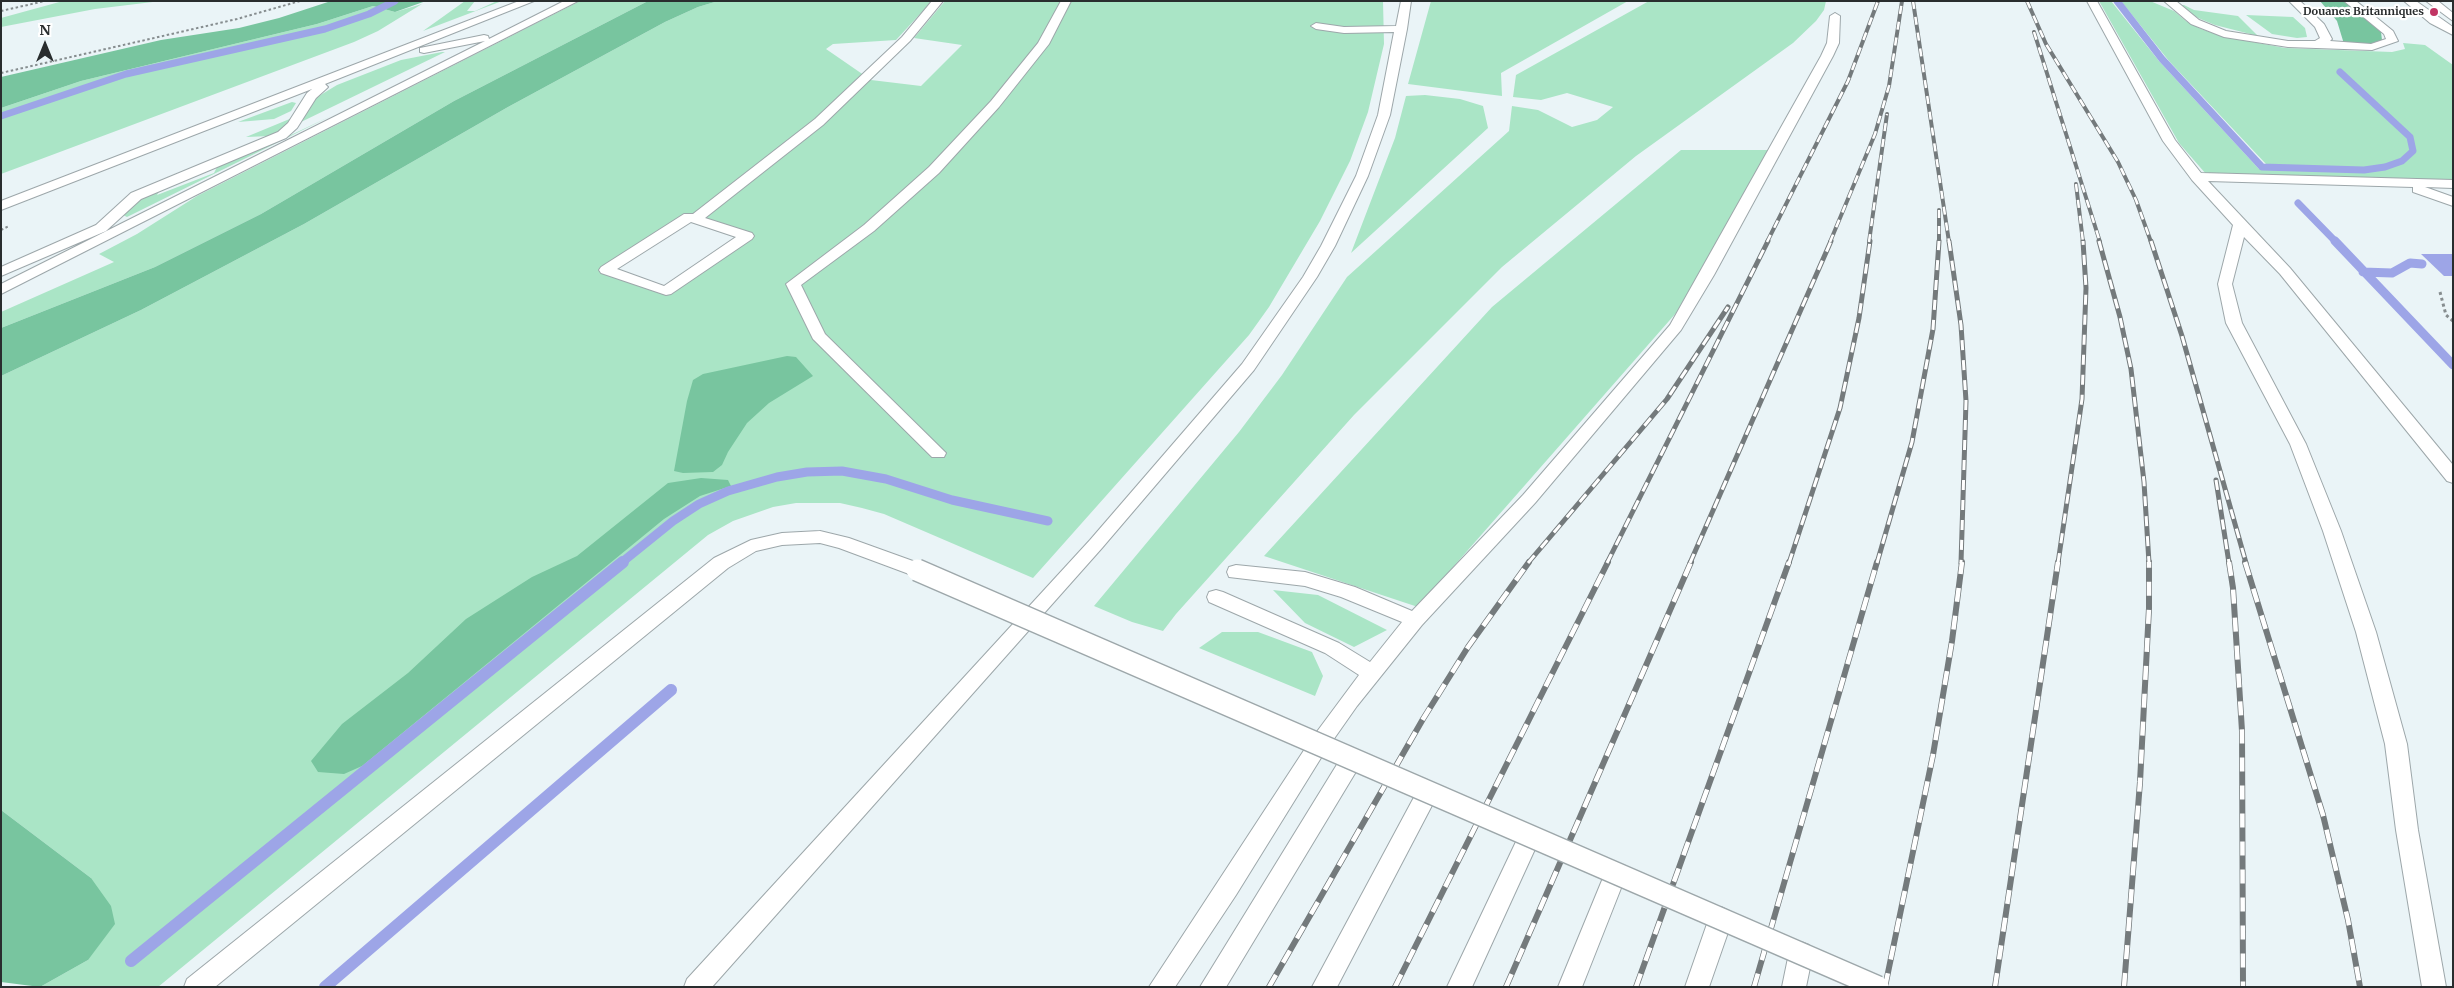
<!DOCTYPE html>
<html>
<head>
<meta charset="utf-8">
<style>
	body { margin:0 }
	#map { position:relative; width:2454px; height:988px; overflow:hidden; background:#eaf4f7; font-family:Merriweather,serif }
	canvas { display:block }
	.frame { position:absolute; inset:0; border:2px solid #292d2e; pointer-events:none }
	.north { position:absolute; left:20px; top:20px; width:50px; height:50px; -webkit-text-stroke:4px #fff; paint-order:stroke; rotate:0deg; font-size:14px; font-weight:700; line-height:20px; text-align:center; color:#292d2e }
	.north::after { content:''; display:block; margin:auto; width:18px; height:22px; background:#292d2e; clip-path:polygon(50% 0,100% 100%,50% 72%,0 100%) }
</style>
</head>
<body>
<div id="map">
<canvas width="2454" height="988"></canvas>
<div class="frame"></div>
<div class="north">N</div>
</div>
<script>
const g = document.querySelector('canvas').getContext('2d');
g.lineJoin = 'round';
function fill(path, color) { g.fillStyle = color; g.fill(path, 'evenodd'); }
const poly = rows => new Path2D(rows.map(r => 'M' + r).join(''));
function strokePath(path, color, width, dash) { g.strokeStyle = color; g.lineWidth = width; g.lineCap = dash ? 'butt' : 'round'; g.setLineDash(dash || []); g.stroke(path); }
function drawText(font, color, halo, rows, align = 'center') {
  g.font = font + ' Merriweather,serif'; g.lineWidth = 4.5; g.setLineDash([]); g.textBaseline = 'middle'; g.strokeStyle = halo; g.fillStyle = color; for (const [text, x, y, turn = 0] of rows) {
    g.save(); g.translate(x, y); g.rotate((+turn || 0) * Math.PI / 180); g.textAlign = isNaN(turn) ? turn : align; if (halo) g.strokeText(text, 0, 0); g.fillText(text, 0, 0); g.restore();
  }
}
const green = poly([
	[63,1,161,1,95,9,1,27,1,18],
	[465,1,475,1,467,11,475,11,497,1,502,1,423,31],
	[580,1,648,1,454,101,261,214,155,267,1,328,1,312,114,262,99,254,137,234,197,196],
	[718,1,932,1,896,40,833,44,826,49,871,80,921,86,962,45,914,38,945,1,1383,1,1384,44,1368,112,1350,161,1320,221,1269,307,1249,335,1033,578,884,514,862,508,840,503,796,503,773,507,733,521,708,535,158,987,40,987,88,960,91,878,1,810,1,376,141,310,304,224,508,107,665,22,698,7],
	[689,217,747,236,666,291,607,270],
	[1431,1,1628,1,1501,73,1502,96,1408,84],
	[1649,1,1826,1,1824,10,1816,21,1793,43,1636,156,1502,267,1354,415,1176,614,1163,631,1132,622,1094,606,1239,432,1282,375,1347,277,1509,131,1512,106,1538,110,1572,127,1597,120,1613,107,1567,93,1541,100,1513,97,1516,75],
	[2099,1,2111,1,2159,61,2259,169,2289,170,2284,165,2266,164,2169,61,2121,1,2150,1,2174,11,2186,21,2201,29,2222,36,2285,48,2392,52,2405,49,2403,43,2425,45,2453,65,2453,180,2206,174,2179,143],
	[422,4,378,31,354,42,1,174,1,108,81,81,317,24,373,6,395,12],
	[2177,5,2184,5,2194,10,2238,16,2258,36,2215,25,2198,18],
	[2246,15,2293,17,2305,28,2307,37,2297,38,2272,34],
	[442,52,445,52,301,122,314,99,337,85,401,60],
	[1425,95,1460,99,1483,106,1488,128,1351,253,1395,138,1406,96],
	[292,102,296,103,291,111,274,119,238,122],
	[331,116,127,217,123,215,130,205,161,188,157,195,214,173,218,165,274,143],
	[292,118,281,131,270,136,246,137],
	[1681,150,1770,150,1676,313,1418,607,1264,556,1492,307],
	[1273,590,1318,595,1387,630,1354,647,1305,623],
	[1222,632,1258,632,1312,652,1323,676,1315,696,1199,648]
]);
const forest = poly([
	[331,1,426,1,395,12,373,6,317,24,81,81,1,108,1,77,161,40,239,28,279,18],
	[648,1,718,1,698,7,665,22,508,107,304,224,141,310,1,376,1,328,155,267,261,214,454,101],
	[2320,1,2344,1,2381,32,2382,40,2374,44,2357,46,2344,44,2337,21],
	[787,356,796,357,813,376,769,403,747,423,728,452,722,465,713,472,683,473,674,471,687,401,693,380,703,374],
	[701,478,728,480,731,486,700,496,664,519,362,766,344,774,318,772,311,761,342,724,408,673,466,619,532,577,577,556,668,483],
	[1,810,91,878,111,906,115,924,88,960,40,987,1,982]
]);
const water = poly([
	[2421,254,2453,254,2453,276,2444,276]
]);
const streamFar2 = poly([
	[2117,1,2162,59,2262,167,2364,170,2385,167,2402,161,2413,151,2410,137,2340,72],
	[1,116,126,74,325,29,369,14,395,1],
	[2298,203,2336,242]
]);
const streamFar1 = poly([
	[2335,241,2453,365],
	[2363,272,2392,273,2410,263,2422,264],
	[621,563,673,521,699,504,728,491,777,477,807,472,842,471,886,479,952,500,1048,521]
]);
const stream = poly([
	[131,961,623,562],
	[325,987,671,690]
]);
const pathFar1 = poly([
	[1,11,45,1],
	[1,73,237,19,300,1],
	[1,230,9,226]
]);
const path = poly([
	[2440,292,2446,315,2453,321]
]);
const lane = poly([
	[519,1,534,1,325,84,328,87,326,89,316,98,297,128,286,138,141,199,106,231,1,276,1,267,96,225,131,193,278,132,288,123,307,93,312,89,1,210,1,201,519,1],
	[564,1,578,1,1,294,1,284,485,41,424,53,420,52,420,48,484,35,488,36,489,39,564,1],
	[932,1,943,1,910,41,823,125,705,218,752,233,754,236,752,239,671,294,666,295,601,273,599,270,601,267,684,214,693,214,815,119,902,37,932,1],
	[691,222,736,237,664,286,617,269,691,222],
	[1061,1,1071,1,1049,44,999,107,939,173,874,231,801,285,825,334,946,453,944,457,932,457,813,339,786,284,864,225,929,167,991,101,1038,43,1061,1],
	[1401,1,1411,1,1407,29,1390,115,1368,176,1335,246,1317,277,1254,370,1102,548,712,987,684,987,687,979,1090,540,1242,364,1303,277,1321,246,1356,176,1378,115,1394,32,1344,33,1316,29,1311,26,1316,23,1344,27,1396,26,1401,1],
	[2087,1,2097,1,2175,140,2201,173,2453,180,2453,188,2425,187,2453,197,2453,206,2413,192,2413,187,2208,181,2290,268,2453,465,2453,483,2447,481,2280,274,2244,237,2232,284,2242,323,2306,444,2341,531,2376,632,2407,744,2418,830,2446,987,2422,987,2396,830,2385,744,2356,632,2323,531,2290,444,2226,323,2218,284,2233,225,2192,180,2163,141,2087,1],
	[2164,1,2176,1,2199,20,2226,31,2288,41,2315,41,2320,38,2315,27,2289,1,2300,1,2324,24,2332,39,2330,41,2371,44,2386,39,2384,34,2344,1,2356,1,2393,31,2398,41,2372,50,2288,47,2224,37,2191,24,2164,1],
	[2404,1,2416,1,2453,27,2453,35,2430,23,2404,1],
	[2426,1,2438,1,2453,13,2453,21,2426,1],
	[1835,13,1840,16,1839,43,1833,56,1714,275,1681,330,1535,503,1422,625,1357,706,1324,753,1236,895,1175,987,1149,987,1310,741,1359,675,1325,653,1209,602,1207,597,1209,592,1216,590,1223,592,1339,643,1370,662,1402,622,1341,597,1305,586,1229,577,1227,572,1229,567,1236,565,1305,572,1355,587,1412,611,1523,495,1670,325,1821,56,1827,43,1830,16,1835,13],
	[820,531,849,538,924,565,926,570,924,575,917,577,839,548,820,543,782,545,756,551,728,568,215,987,184,987,187,979,714,558,751,540,782,533,820,531],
	[1352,750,1360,753,1363,759,1360,765,1226,987,1200,987,1344,753,1352,750],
	[1428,783,1436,786,1439,792,1337,987,1312,987,1420,786,1428,783],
	[1530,826,1538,829,1541,836,1472,987,1447,987,1522,829,1530,826],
	[1616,863,1624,866,1627,873,1582,987,1558,987,1605,873,1608,866,1616,863],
	[1721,907,1729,911,1733,918,1709,987,1685,987,1709,918,1713,911,1721,907],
	[1801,942,1809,945,1813,953,1806,987,1782,987,1789,953,1793,945,1801,942]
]);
const railFar2 = poly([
	[1913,1,1949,242],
	[2027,1,2046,44,2118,162,2136,200,2151,242],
	[2034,32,2100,242],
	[2076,184,2083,242],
	[1939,210,1939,242],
	[1767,242,1848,81,1878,1],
	[1830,242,1875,134,1889,86,1902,1],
	[1869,242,1887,114]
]);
const railFar1 = poly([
	[1949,241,1961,325,1966,401,1961,563],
	[2099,241,2120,317,2131,369,2144,482,2149,563],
	[2151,241,2182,336,2246,563],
	[2216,480,2229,563],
	[1528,563,1667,399,1728,307],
	[1607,563,1768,241],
	[1690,563,1831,241],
	[1789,563,1840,408,1859,318,1870,241],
	[1877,563,1912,442,1933,329,1939,241],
	[2058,563,2082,399,2086,288,2083,241]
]);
const rail = poly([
	[2229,562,2233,588,2242,731,2243,987],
	[2245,562,2323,815,2348,920,2360,987],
	[1269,987,1423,719,1468,647,1529,562],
	[1395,987,1608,562],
	[1506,987,1691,562],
	[1636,987,1789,562],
	[1754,987,1877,562],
	[1885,987,1933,755,1952,641,1962,562],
	[1995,987,2058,562],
	[2124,987,2140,782,2149,608,2149,562]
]);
const laneBridge = poly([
	[917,570,1878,987]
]);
const markers = [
	[2434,12,5,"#c13463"]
];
const farPoinames = [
	["Douanes Britanniques",2424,12]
];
fill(green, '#aae5c6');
fill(forest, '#78c59f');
fill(water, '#9da5e7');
strokePath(streamFar2, '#9da5e7', 7);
strokePath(streamFar1, '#9da5e7', 9);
strokePath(stream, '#9da5e7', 12);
strokePath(lane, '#9da7aa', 2);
strokePath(pathFar1, '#868d8f', 2, [2.5, 2.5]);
strokePath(path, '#868d8f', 3, [3, 3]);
fill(lane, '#fff');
strokePath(railFar2, '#747a7c', 4);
strokePath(railFar1, '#747a7c', 5);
strokePath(rail, '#747a7c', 6);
strokePath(railFar2, '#fff', 2.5, [8]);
strokePath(railFar1, '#fff', 3, [10]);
strokePath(rail, '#fff', 4.5, [14]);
strokePath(laneBridge, '#9da7aa', 24, []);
strokePath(laneBridge, '#fff', 21);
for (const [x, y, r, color] of markers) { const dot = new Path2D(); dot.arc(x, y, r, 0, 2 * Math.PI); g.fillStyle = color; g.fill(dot); strokePath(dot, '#fff', 2); }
drawText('bold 11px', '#292d2e', '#fff', farPoinames, 'right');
</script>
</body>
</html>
